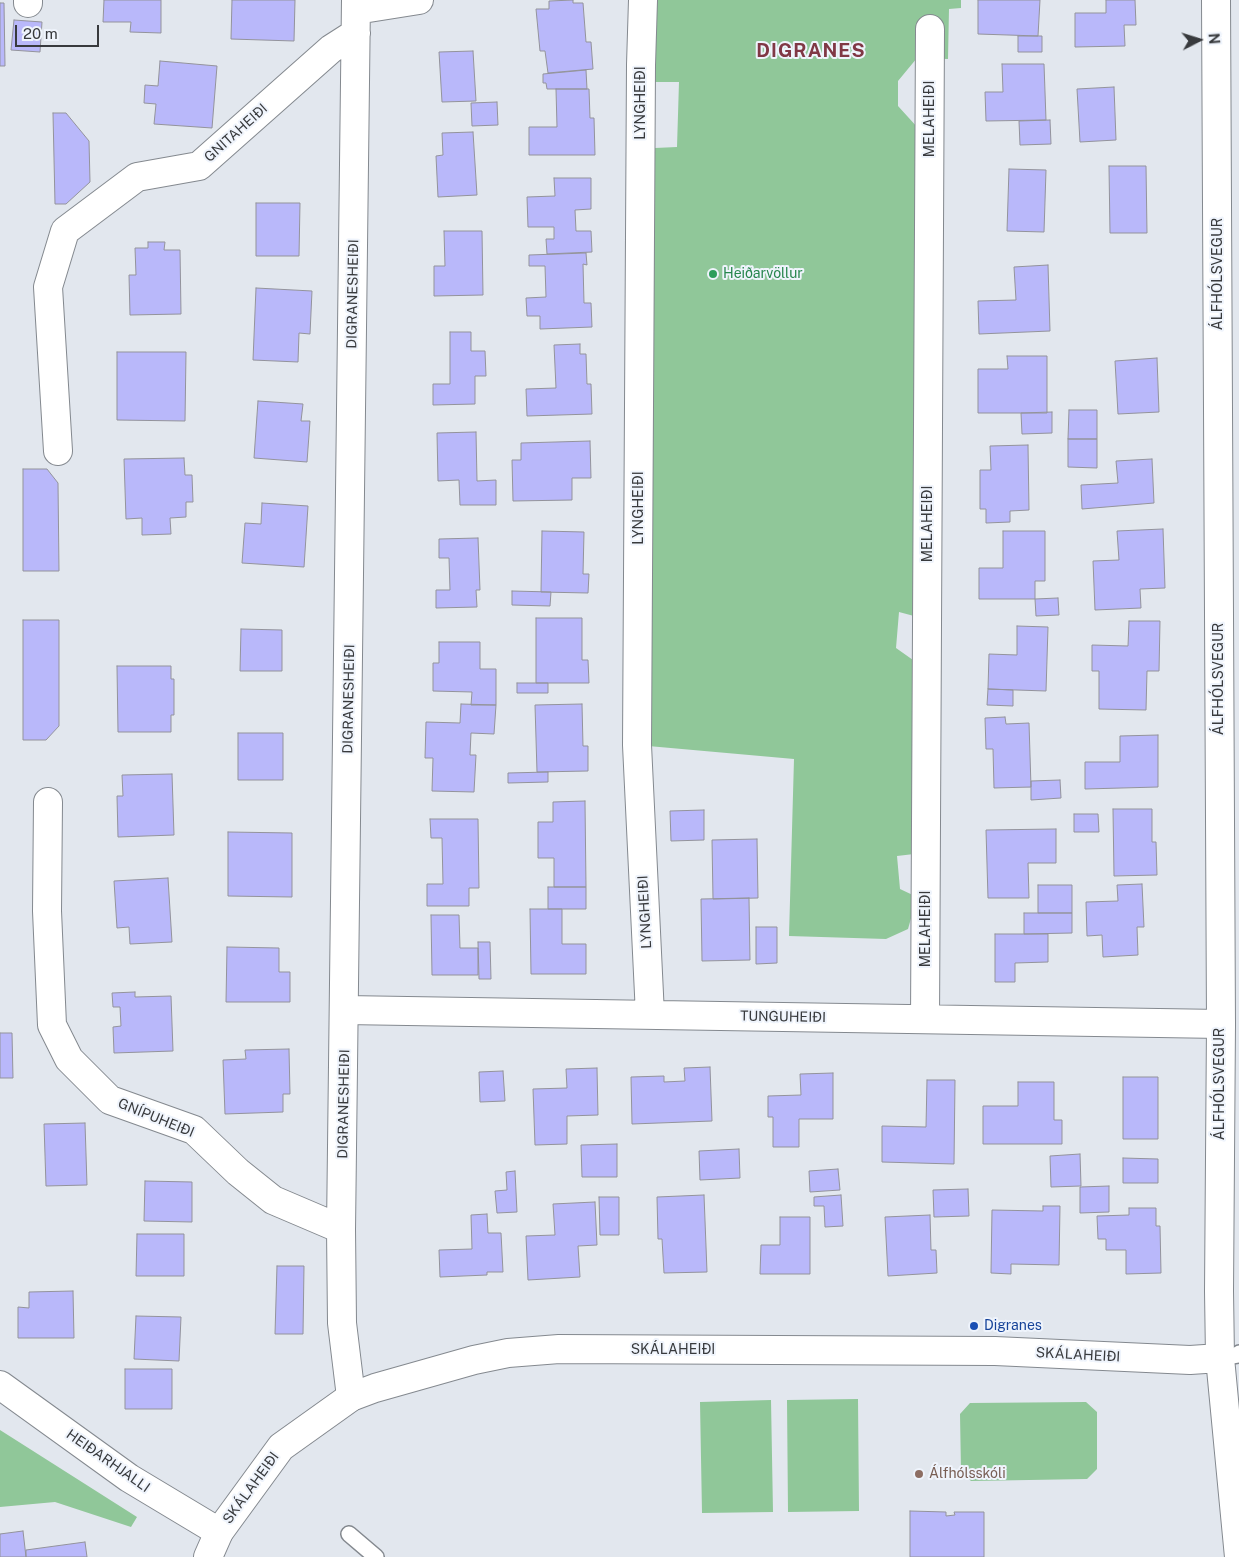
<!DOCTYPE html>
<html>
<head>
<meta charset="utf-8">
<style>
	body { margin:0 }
	#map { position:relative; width:1239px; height:1557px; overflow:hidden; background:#e2e7ee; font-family:"Public Sans",sans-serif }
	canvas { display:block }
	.north { position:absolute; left:1174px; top:15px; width:50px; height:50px; -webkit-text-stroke:4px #eff4fc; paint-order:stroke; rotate:85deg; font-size:14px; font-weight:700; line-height:20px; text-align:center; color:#383a3d }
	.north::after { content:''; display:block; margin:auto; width:18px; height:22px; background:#383a3d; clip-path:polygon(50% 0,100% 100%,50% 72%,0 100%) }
	.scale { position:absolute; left:15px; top:25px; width:84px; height:22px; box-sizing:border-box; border:2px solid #383a3d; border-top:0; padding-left:6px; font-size:15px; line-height:18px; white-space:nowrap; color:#383a3d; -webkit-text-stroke:4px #eff4fc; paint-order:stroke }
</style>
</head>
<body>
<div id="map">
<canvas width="1239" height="1557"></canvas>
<div class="north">N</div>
<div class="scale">20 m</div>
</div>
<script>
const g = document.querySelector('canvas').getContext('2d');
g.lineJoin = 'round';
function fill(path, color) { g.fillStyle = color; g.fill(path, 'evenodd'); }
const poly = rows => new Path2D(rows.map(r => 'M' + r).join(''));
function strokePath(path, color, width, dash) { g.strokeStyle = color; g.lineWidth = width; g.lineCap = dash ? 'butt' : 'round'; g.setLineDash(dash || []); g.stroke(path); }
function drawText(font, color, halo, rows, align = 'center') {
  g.font = font + ' "Public Sans",sans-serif'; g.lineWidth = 4; g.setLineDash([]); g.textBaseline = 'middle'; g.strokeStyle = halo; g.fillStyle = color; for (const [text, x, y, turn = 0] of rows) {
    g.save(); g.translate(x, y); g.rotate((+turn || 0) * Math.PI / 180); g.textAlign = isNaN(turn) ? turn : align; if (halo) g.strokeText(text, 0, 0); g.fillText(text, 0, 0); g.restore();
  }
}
const green = poly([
	[655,0,961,0,961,8,949,9,948,59,917,58,898,81,898,106,918,128,914,616,899,612,896,648,913,660,914,854,897,856,900,889,917,897,908,929,886,939,789,936,794,759,637,745,655,148,677,147,679,82,654,82],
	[858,1399,859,1511,788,1512,787,1400],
	[771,1400,773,1512,702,1513,700,1402],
	[1086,1402,1097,1412,1097,1469,1087,1479,971,1481,961,1471,960,1414,970,1403],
	[0,1430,137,1517,131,1527,55,1502,0,1507]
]);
const building = poly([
	[104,0,161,0,161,33,130,32,131,22,103,22,104,0],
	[232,0,295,0,294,41,231,39,232,0],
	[573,0,573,3,583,3,586,42,591,42,593,69,548,73,545,51,540,51,536,9,549,9,549,1,573,0],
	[978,0,1040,0,1038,36,978,34,978,0],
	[1106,0,1135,0,1136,25,1124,25,1125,46,1075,47,1075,13,1106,13,1106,0],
	[0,3,4,3,5,66,0,66,0,3],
	[14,20,42,22,40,52,11,50,14,20],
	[1018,36,1042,36,1042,52,1018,52,1018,36],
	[473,51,476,101,442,102,439,52,473,51],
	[160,61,217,66,212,128,154,124,156,104,144,103,145,85,158,86,160,61],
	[1002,64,1044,64,1046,120,986,121,985,92,1003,92,1002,64],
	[586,70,587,89,547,89,546,83,543,83,543,74,586,70],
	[1114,87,1116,140,1080,142,1077,89,1114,87],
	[556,89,589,89,590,118,594,118,595,155,529,155,529,127,557,127,556,89],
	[497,102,498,125,472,126,471,103,497,102],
	[53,113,66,113,89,141,90,182,66,204,55,204,53,113],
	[1050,120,1051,144,1020,145,1019,121,1050,120],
	[473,132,477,195,438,197,436,156,443,155,442,133,473,132],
	[1109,166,1146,166,1147,233,1110,233,1109,166],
	[1009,169,1046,170,1044,232,1007,231,1009,169],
	[554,178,591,178,591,209,575,210,576,231,591,231,592,252,547,254,546,239,554,239,554,227,528,227,527,197,555,196,554,178],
	[256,203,300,203,299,256,256,256,256,203],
	[444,231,482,231,483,295,434,296,434,266,445,266,444,231],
	[148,242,165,242,164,250,180,250,181,314,130,315,129,275,136,275,135,248,148,248,148,242],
	[586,253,587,265,583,264,584,303,591,303,592,327,540,329,540,316,527,316,526,298,546,297,545,266,529,266,529,255,586,253],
	[1048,265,1050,331,979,334,978,301,1016,300,1014,267,1048,265],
	[256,288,312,291,310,334,299,333,298,362,253,360,256,288],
	[450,332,471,332,471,351,485,351,486,376,475,376,475,404,433,405,433,384,450,384,450,332],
	[580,344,580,354,586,354,587,384,591,384,592,414,527,416,526,389,556,388,554,345,580,344],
	[117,352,186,352,185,421,117,420,117,352],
	[1007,356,1047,356,1047,413,978,413,978,369,1008,369,1007,356],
	[1157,358,1159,412,1118,414,1115,361,1157,358],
	[258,401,303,404,301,421,310,421,307,462,254,458,258,401],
	[1069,410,1097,410,1097,439,1068,439,1069,410],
	[1052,412,1052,433,1022,434,1021,413,1052,412],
	[476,432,477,481,496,480,496,505,460,505,459,480,438,481,437,433,476,432],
	[1068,439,1097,439,1097,468,1068,467,1068,439],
	[590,441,591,478,572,478,572,500,513,501,512,460,521,460,521,443,590,441],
	[1028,445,1029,510,1010,511,1010,522,986,523,986,509,980,509,980,470,991,470,990,446,1028,445],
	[184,458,185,475,192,475,193,502,186,502,186,517,170,518,171,534,142,535,142,518,126,519,124,459,184,458],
	[1152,459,1154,503,1082,509,1081,485,1118,483,1116,461,1152,459],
	[23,469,47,469,58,483,59,571,23,571,23,469],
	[262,503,308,506,304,567,242,563,245,523,261,524,262,503],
	[1163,529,1165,588,1140,589,1141,608,1095,610,1093,561,1119,560,1117,531,1163,529],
	[542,531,584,532,583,574,589,574,588,593,541,592,542,531],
	[1003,531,1045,531,1045,581,1035,581,1035,599,979,599,979,568,1003,568,1003,531],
	[478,538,480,590,476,590,477,607,436,608,436,590,450,590,449,558,439,558,439,539,478,538],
	[512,591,551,592,550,606,512,605,512,591],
	[1058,598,1059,615,1036,616,1035,599,1058,598],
	[536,618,582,618,582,660,588,660,589,683,536,683,536,618],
	[23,620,59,620,59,726,46,740,23,740,23,620],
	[1129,621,1160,621,1159,671,1147,671,1146,710,1099,709,1099,671,1092,671,1092,645,1128,646,1129,621],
	[1017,626,1048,627,1046,691,988,689,989,654,1017,655,1017,626],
	[241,629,282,630,282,671,240,671,241,629],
	[439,642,480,642,480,669,496,669,496,705,471,705,472,692,433,691,433,663,439,663,439,642],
	[117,666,171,666,171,679,174,679,174,715,171,715,171,732,118,732,117,666],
	[517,683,548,683,548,693,517,693,517,683],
	[988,689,1013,690,1013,706,987,705,988,689],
	[461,704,496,705,494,734,471,733,470,755,476,755,474,792,432,791,433,758,425,758,426,722,460,723,461,704],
	[582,704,583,746,588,746,588,771,537,772,535,705,582,704],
	[1005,717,1006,724,1029,723,1031,787,994,788,993,749,986,749,985,718,1005,717],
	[238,733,283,733,283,780,238,780,238,733],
	[1158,735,1158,787,1085,789,1085,762,1120,762,1120,736,1158,735],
	[548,772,548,782,508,783,508,773,548,772],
	[172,774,174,835,118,837,117,796,123,796,122,775,172,774],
	[1060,780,1061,798,1031,800,1031,781,1060,780],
	[585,801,586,887,554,887,554,858,538,858,538,822,553,822,553,802,585,801],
	[1113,809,1152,809,1152,842,1156,842,1157,875,1114,876,1113,809],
	[704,810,704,840,671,841,670,811,704,810],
	[1074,814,1098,814,1099,832,1074,832,1074,814],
	[430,819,478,819,479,888,469,888,469,906,427,906,427,884,443,884,442,838,431,838,430,819],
	[1056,829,1056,863,1028,863,1029,898,988,898,986,830,1056,829],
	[228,832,292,833,292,897,228,896,228,832],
	[757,839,758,898,713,899,712,840,757,839],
	[168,878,172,942,130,944,129,927,117,928,114,881,168,878],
	[1142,884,1144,927,1137,927,1138,955,1103,957,1102,935,1087,936,1086,902,1118,901,1117,885,1142,884],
	[1038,885,1072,885,1072,913,1038,913,1038,885],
	[548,887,586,887,586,909,548,909,548,887],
	[749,898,750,960,702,961,701,899,749,898],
	[530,909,562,909,562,944,586,944,586,974,531,974,530,909],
	[1024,913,1072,913,1072,933,1024,934,1024,913],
	[431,915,459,915,460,948,478,948,478,975,432,975,431,915],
	[756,927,777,927,777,963,756,964,756,927],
	[995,934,1048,934,1048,962,1015,963,1015,982,995,982,995,934],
	[478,942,490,942,491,979,479,979,478,942],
	[227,947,279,948,279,972,290,972,290,1002,226,1002,227,947],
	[135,992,135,997,171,996,173,1051,114,1053,113,1027,121,1026,120,1007,113,1007,112,993,135,992],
	[0,1033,12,1033,13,1078,0,1078,0,1033],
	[289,1049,290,1094,283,1094,283,1112,225,1114,223,1060,246,1059,245,1050,289,1049],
	[710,1067,712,1121,632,1124,631,1077,664,1076,664,1082,685,1081,684,1068,710,1067],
	[597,1068,598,1115,567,1116,567,1144,535,1145,533,1089,567,1088,566,1069,597,1068],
	[503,1071,505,1101,480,1102,479,1072,503,1071],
	[833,1073,833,1119,799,1119,799,1147,773,1147,773,1117,768,1117,768,1096,801,1095,800,1074,833,1073],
	[1123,1077,1158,1077,1158,1139,1123,1139,1123,1077],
	[927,1080,955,1080,954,1164,882,1162,882,1126,926,1127,927,1080],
	[1018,1082,1054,1082,1054,1120,1062,1120,1062,1144,983,1144,983,1106,1018,1106,1018,1082],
	[85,1123,87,1185,46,1186,44,1124,85,1123],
	[617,1144,617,1177,582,1177,581,1145,617,1144],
	[739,1149,740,1178,700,1180,699,1151,739,1149],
	[1080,1154,1081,1186,1051,1187,1050,1156,1080,1154],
	[1123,1158,1158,1159,1158,1183,1123,1183,1123,1158],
	[838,1169,840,1190,810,1192,809,1171,838,1169],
	[515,1171,517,1212,497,1213,495,1191,507,1190,506,1172,515,1171],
	[145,1181,192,1182,192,1222,144,1221,145,1181],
	[1109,1186,1109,1212,1080,1213,1080,1187,1109,1186],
	[968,1189,969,1216,934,1217,933,1190,968,1189],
	[704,1195,707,1272,664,1273,662,1239,658,1239,657,1197,704,1195],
	[841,1195,843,1226,825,1227,824,1206,814,1206,814,1197,841,1195],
	[599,1197,619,1197,619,1235,600,1235,599,1197],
	[595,1202,597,1245,578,1246,580,1277,528,1280,526,1236,555,1235,553,1204,595,1202],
	[1043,1206,1060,1206,1059,1265,1011,1264,1011,1274,991,1273,992,1210,1043,1211,1043,1206],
	[1129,1208,1156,1208,1156,1226,1160,1226,1161,1273,1126,1274,1126,1250,1106,1250,1106,1239,1098,1239,1097,1216,1129,1215,1129,1208],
	[487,1214,488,1233,501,1233,503,1272,487,1272,487,1275,440,1277,439,1250,472,1249,471,1215,487,1214],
	[930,1215,931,1250,936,1250,937,1273,888,1276,885,1217,930,1215],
	[780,1217,810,1217,810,1274,760,1274,761,1245,780,1245,780,1217],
	[137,1234,184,1234,184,1276,136,1276,137,1234],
	[277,1266,304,1266,303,1334,275,1334,277,1266],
	[73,1291,74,1338,18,1338,18,1307,29,1308,29,1292,73,1291],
	[136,1316,181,1317,179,1361,134,1359,136,1316],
	[125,1369,172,1369,172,1409,125,1409,125,1369],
	[910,1511,946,1512,946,1516,955,1515,954,1512,984,1512,984,1557,910,1557,910,1511],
	[23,1531,26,1557,0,1557,0,1534,23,1531],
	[85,1542,87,1557,26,1557,26,1550,85,1542]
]);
const service = poly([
	[1220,1358,1238,1355,1239,1353],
	[349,1534,376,1557]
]);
const minor = poly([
	[28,0,28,3],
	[643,0,641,65,637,745,650,1015],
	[356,10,419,0],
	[58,451,48,287,65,231,137,177,199,166,331,49,356,33],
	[48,802,47,911,52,1025,69,1059,110,1100,194,1130,238,1172,273,1200,341,1229],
	[345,1010,1221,1024],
	[925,1019,930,29],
	[0,1385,129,1478,219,1532],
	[351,1397,342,1323,341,1229,356,0]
]);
const tertiary = poly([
	[1216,0,1221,1024,1219,1291,1220,1358,1239,1557],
	[208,1557,219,1532,281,1447,351,1397,375,1388,474,1360,508,1353,559,1349,995,1351,1190,1360,1220,1358]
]);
const markers = [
	[713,274,5,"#2e9e5b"],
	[974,1326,5,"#1a4fb4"],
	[919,1474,5,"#8d6e63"]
];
const streetNames = [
	["LYNGHEIÐI",641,103,-90],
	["MELAHEIÐI",930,119,-90],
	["GNITAHEIÐI",236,133,-42],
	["ÁLFHÓLSVEGUR",1218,274,-90],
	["DIGRANESHEIÐI",353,294,-89],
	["LYNGHEIÐI",639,508,-90],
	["MELAHEIÐI",928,524,-90],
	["ÁLFHÓLSVEGUR",1219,679,-90],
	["DIGRANESHEIÐI",349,699,-89],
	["LYNGHEIÐI",645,912,-93],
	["MELAHEIÐI",926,929,-90],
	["TUNGUHEIÐI",783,1017,1],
	["ÁLFHÓLSVEGUR",1220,1084,-90],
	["DIGRANESHEIÐI",344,1104,-89],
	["GNÍPUHEIÐI",156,1118,22],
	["SKÁLAHEIÐI",673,1350],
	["SKÁLAHEIÐI",1078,1355,3],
	["HEIÐARHJALLI",108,1461,35],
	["SKÁLAHEIÐI",251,1488,-54]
];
const leisureNames = [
	["Heiðarvöllur",723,274]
];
const transitNames = [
	["Digranes",984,1326]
];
const educationNames = [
	["Álfhólsskóli",929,1474]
];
const districtNames = [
	["DIGRANES",811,51]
];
fill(green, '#90c799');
fill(building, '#b9b8fa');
strokePath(building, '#93939b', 1);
strokePath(service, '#84898f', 18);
strokePath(minor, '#84898f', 30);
strokePath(tertiary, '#84898f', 30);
strokePath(service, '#fff', 15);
strokePath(minor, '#fff', 28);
strokePath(tertiary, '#fff', 28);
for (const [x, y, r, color] of markers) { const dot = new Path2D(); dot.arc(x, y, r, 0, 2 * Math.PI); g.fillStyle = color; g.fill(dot); strokePath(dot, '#eff4fc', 2); }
drawText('14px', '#383a3d', '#eff4fc', streetNames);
drawText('14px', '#27864d', '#eff4fc', leisureNames, 'left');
drawText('14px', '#164399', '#eff4fc', transitNames, 'left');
drawText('14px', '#785e54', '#eff4fc', educationNames, 'left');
g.letterSpacing = '1px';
drawText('bold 19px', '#803845', '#eff4fc', districtNames);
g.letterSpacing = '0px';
</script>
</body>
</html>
